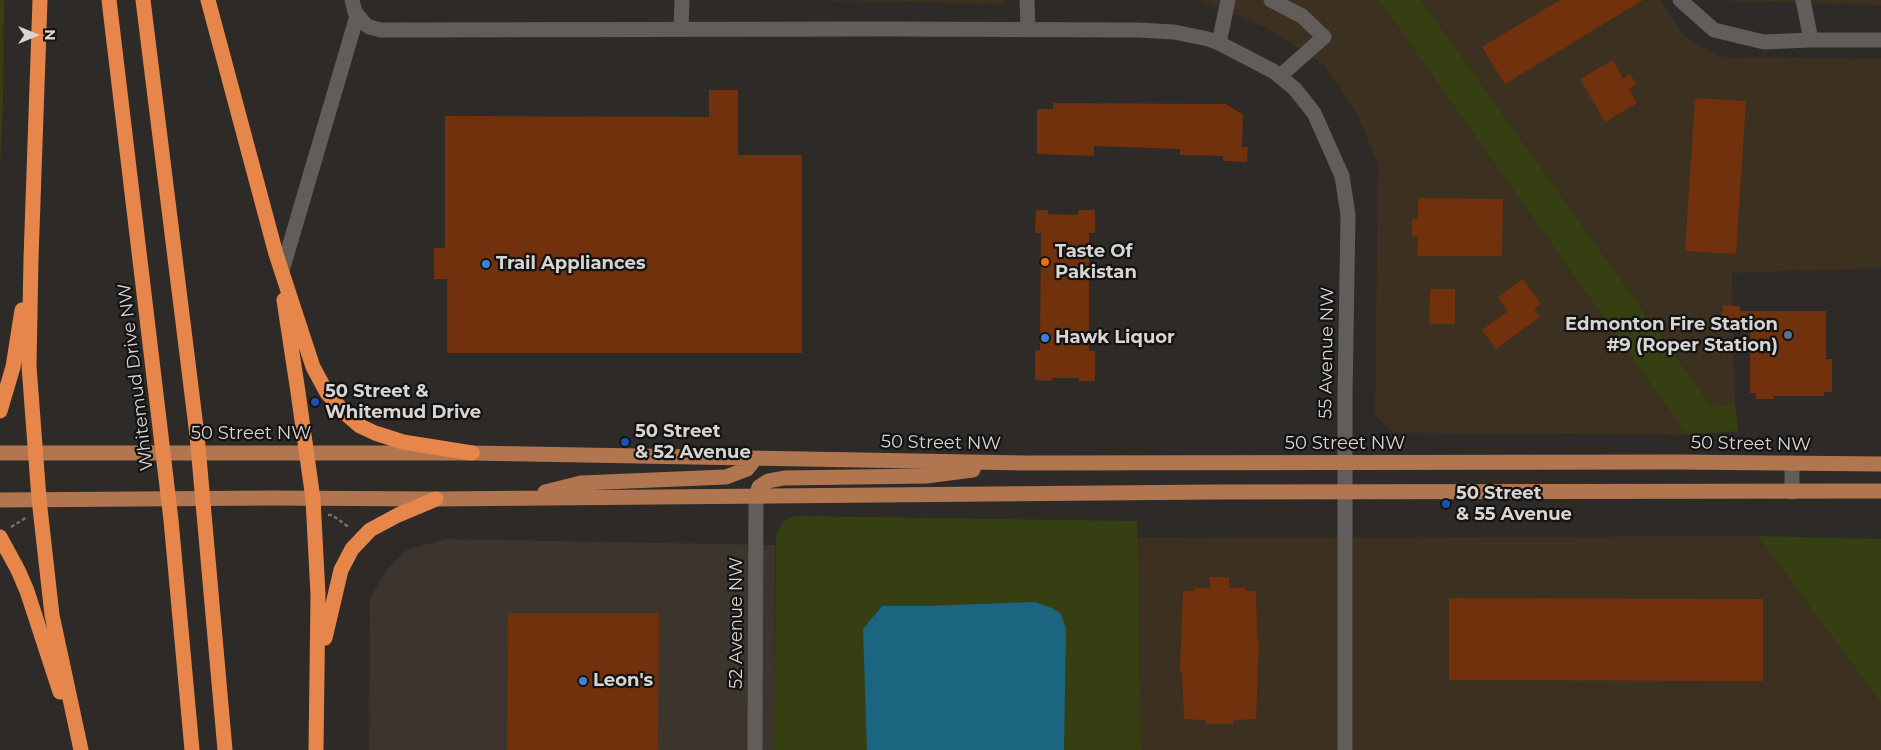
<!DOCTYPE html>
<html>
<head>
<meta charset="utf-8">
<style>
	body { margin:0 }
	#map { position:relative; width:1881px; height:750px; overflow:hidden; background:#2d2a27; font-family:Montserrat,sans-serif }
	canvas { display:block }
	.north { position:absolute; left:10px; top:10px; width:50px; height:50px; -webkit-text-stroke:4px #141312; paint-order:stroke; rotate:90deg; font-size:14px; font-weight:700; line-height:20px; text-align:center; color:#d8d6d5 }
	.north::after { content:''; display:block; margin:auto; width:18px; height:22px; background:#d8d6d5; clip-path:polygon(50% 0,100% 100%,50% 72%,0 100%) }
</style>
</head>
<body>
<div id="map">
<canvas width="1881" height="750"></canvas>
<div class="north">N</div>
</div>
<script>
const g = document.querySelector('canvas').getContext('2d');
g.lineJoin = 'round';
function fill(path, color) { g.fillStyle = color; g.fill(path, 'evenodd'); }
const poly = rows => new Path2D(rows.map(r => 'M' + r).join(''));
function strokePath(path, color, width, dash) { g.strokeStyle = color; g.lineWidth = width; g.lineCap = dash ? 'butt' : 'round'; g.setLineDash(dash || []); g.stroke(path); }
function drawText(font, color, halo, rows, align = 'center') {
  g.font = font + ' Montserrat,sans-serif'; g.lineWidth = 4.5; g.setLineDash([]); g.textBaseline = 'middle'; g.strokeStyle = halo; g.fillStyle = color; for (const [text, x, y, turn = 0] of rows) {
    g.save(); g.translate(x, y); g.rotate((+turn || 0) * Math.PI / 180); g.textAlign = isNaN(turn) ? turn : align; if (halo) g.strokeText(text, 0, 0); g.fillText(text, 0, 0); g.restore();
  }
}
const built = poly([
	[445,539,775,545,774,750,369,750,370,598,385,572,407,550]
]);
const industrial = poly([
	[792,0,1004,0,1004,4],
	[1198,0,1379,0,1687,435,1393,433,1375,414,1378,165,1358,115,1323,64,1267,28],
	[1421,0,1661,0,1684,36,1720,57,1881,59,1881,268,1732,273,1735,404,1711,406],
	[1724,0,1881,0,1881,5,1725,1],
	[1758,536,1881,703,1881,750,1141,750,1137,538]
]);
const green = poly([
	[0,0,4,0,3,102,0,166],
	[1379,0,1421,0,1711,406,1735,404,1738,431,1687,435],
	[795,516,1137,521,1141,750,774,750,776,535,783,521],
	[1758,536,1881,539,1881,703]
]);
const water = poly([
	[1035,602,1052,608,1061,614,1066,629,1064,750,867,750,863,629,882,606,925,606]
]);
const building = poly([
	[1560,0,1643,0,1505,84,1482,47],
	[1613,60,1623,79,1630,74,1636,84,1629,89,1637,103,1605,122,1580,79],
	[709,90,738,90,738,155,802,155,802,353,447,353,447,279,434,279,434,248,445,248,445,116,709,117],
	[1695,98,1746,101,1736,254,1685,251],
	[1053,103,1226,104,1243,115,1242,147,1248,147,1247,162,1223,161,1223,156,1180,155,1180,149,1094,146,1094,156,1037,154,1037,109,1053,109],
	[1418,198,1503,199,1502,256,1417,256,1418,236,1412,236,1412,219,1418,219],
	[1036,210,1048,210,1048,214,1078,215,1078,210,1095,210,1095,233,1089,233,1089,351,1095,351,1095,381,1079,381,1079,378,1051,378,1052,381,1035,380,1035,350,1040,350,1041,233,1035,233],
	[1523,279,1541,304,1534,309,1540,317,1496,349,1482,330,1508,311,1498,297],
	[1430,289,1455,289,1455,324,1429,324],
	[1723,305,1740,306,1740,311,1826,311,1826,359,1832,359,1832,392,1824,392,1824,396,1774,396,1774,399,1756,399,1756,393,1750,393,1750,332,1721,330],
	[1210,577,1229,577,1229,588,1245,588,1245,591,1256,591,1257,639,1259,639,1256,719,1233,720,1233,724,1206,724,1206,720,1184,719,1182,672,1180,672,1183,591,1194,591,1194,588,1210,588],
	[1449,598,1763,599,1763,681,1449,680],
	[508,613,659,613,658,750,507,750]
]);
const path = poly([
	[328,515,332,515,350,528],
	[11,527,27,517]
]);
const minor = poly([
	[352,0,355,12,364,23,369,27,381,30,886,29,1137,30,1174,32,1208,39,1219,43,1273,71,1295,89,1314,113,1342,176,1348,215,1345,398,1345,750],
	[1027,0,1028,30],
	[1271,0,1302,16,1324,37,1280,76],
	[1680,0,1714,30,1764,42,1811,40,1881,40],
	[1803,0,1811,40],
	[681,28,682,0],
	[1219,43,1228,0],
	[282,271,357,16],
	[1792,463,1792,492],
	[755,750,756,496]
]);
const major = poly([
	[0,453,472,453,1026,463,1677,462,1881,464],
	[545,492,581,483,726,477,747,469,755,459],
	[756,496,759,487,768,481,784,478,926,476,973,470],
	[0,500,271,498,436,499,1214,492,1881,491]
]);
const highway = poly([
	[40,0,31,259,29,366,39,499,52,615,81,750],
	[109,0,171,520,192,750],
	[143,0,197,435,225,750],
	[208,0,276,254,313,367,327,393,345,413,360,426,375,433,403,442,472,453],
	[284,300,298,392,313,499,318,595,316,750],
	[0,411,13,367,22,310],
	[0,537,18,570,27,591,60,692],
	[325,638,341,570,352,549,370,530,398,515,436,499]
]);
const markers = [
	[1045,262,5,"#e8710a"],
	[486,264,5,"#3f7fe0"],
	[1788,335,5,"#5c6f8a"],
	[1045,338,5,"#3f7fe0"],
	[315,402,5,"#1a4fb4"],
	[625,442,5,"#1a4fb4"],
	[1446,504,5,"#1a4fb4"],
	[583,681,5,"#3f7fe0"]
];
const poiNames = [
	["Taste Of",1055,252],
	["Pakistan",1055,273],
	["Trail Appliances",496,264],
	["Edmonton Fire Station",1778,325,"right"],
	["#9 (Roper Station)",1778,346,"right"],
	["Hawk Liquor",1055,338],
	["50 Street &",325,392],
	["Whitemud Drive",325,413],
	["50 Street",635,432],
	["& 52 Avenue",635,453],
	["50 Street",1456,494],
	["& 55 Avenue",1456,515],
	["Leon's",593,681]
];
const streetNames = [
	["55 Avenue NW",1327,353,-89],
	["Whitemud Drive NW",136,377,-97],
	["50 Street NW",251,434],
	["50 Street NW",941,443,1],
	["50 Street NW",1345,444],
	["50 Street NW",1751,444,1],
	["52 Avenue NW",737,623,-90]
];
fill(built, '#3c352e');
fill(industrial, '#3c3021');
fill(green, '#363f12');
fill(water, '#1b6580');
fill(building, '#71310c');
strokePath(path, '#726f6d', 2.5, [4, 2.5]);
strokePath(minor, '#605d5a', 15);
strokePath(major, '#b17650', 15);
strokePath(highway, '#e7864a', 15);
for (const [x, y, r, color] of markers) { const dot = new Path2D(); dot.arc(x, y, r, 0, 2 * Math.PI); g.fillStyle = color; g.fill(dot); strokePath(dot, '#141312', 2); }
drawText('bold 18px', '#d8d6d5', '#141312', poiNames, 'left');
drawText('18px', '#d8d6d5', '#141312', streetNames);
</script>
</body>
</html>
